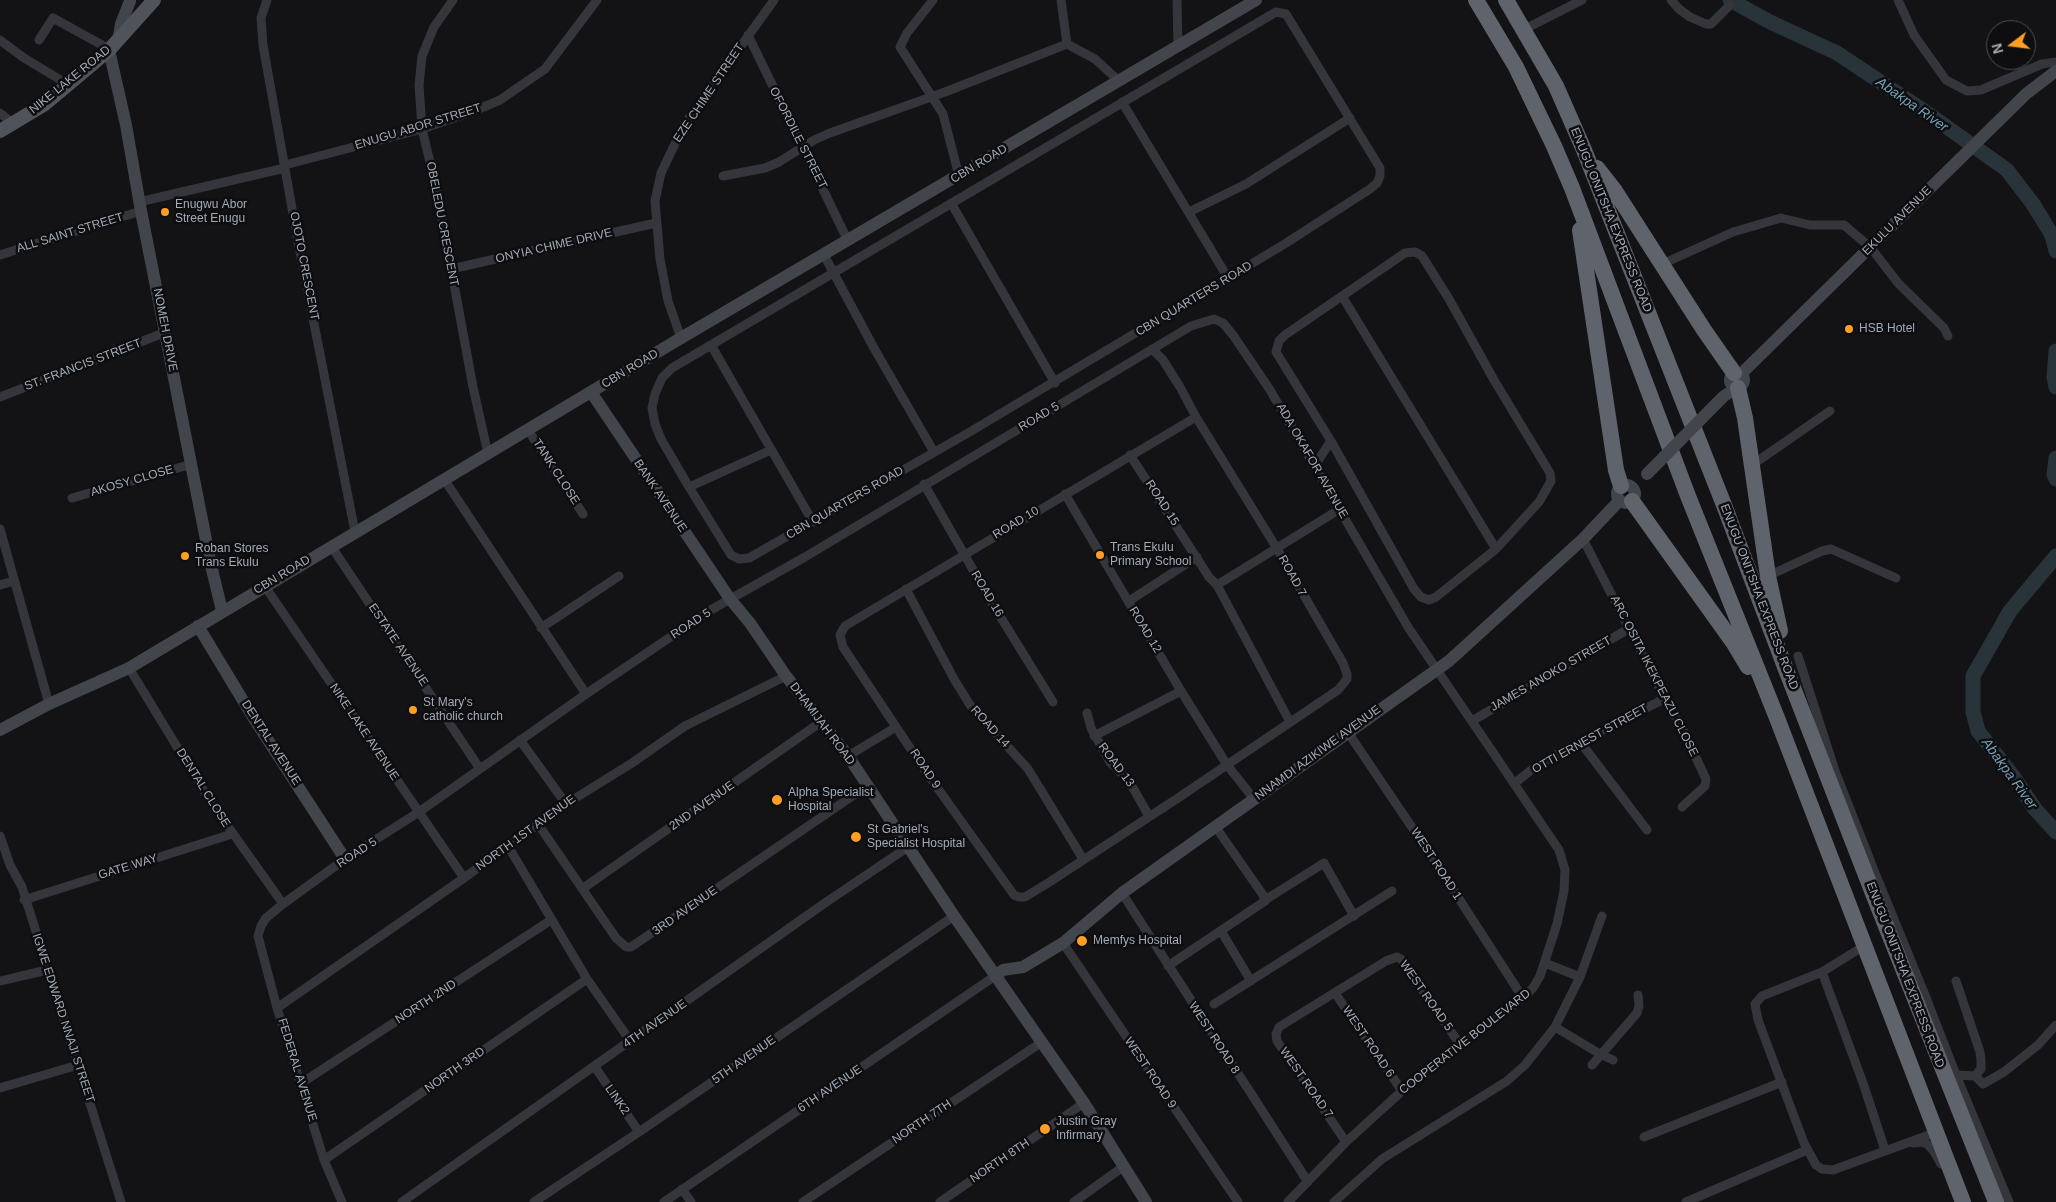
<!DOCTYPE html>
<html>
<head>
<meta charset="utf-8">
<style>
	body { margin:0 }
	#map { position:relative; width:2056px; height:1202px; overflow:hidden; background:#131315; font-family:Helvetica,sans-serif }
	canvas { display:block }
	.north { position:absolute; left:1986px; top:20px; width:50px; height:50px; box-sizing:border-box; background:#0e0e10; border:1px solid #4a4d53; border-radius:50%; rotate:255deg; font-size:14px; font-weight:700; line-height:20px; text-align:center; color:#a3abb7 }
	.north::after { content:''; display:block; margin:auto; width:18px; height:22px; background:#ff9e21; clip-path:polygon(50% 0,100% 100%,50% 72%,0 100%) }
</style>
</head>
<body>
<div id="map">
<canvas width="2056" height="1202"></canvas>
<div class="north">N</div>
</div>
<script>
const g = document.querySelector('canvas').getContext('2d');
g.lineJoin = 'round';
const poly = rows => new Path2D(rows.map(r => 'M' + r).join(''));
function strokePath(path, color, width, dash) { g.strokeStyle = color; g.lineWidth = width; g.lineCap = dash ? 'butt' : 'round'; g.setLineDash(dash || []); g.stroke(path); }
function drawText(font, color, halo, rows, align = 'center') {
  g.font = font + ' Helvetica,sans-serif'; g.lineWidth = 5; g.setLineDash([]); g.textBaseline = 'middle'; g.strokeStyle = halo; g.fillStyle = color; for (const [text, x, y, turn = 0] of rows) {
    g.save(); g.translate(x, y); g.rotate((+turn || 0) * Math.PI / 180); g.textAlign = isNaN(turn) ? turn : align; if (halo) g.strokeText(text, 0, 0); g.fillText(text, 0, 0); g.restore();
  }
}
const river = poly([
	[1730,0,1770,22,1837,53,1930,115,2007,170,2033,204,2052,235,2056,251],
	[2056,351,2054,377,2056,387],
	[2056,458,2054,475,2056,479],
	[2056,556,2010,611,1973,676,1973,712,1978,731,2013,776,2035,809,2056,832]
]);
const street = poly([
	[267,0,261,18,263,45,298,242,355,532],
	[453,0,434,27,422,56,419,85,422,129,436,187,473,387,488,454],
	[933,0,907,33,900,47,943,114,959,176],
	[1061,0,1067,44],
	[1177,0,1178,47],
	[1671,0,1679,9,1690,17,1706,24,1711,24,1730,5],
	[1898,0,1914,35,1946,80,1967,91,1981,90,2042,64,2056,62],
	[1276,12,1286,14,1380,168,1380,176,1377,183,1370,189,1283,245,968,433,749,558,739,559,731,555,689,487,661,439,655,424,652,408,655,394,662,378,672,368,1276,12],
	[1523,30,1582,0],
	[748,35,848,241],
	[0,40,24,58,69,85],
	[39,40,53,18,102,45,109,50],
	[1067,44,1095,59,1119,81],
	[1122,102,1228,278],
	[0,113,14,124],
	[285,165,422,129,474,111,500,100,545,69,597,0],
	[723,176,765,168,779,162,814,140,830,133,945,92,1067,44],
	[139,202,285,168],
	[951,203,1055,383],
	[1189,212,1246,184,1350,118],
	[1415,252,1422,256,1449,299,1494,380,1550,473,1551,481,1539,502,1496,549,1436,597,1429,600,1421,597,1414,589,1331,441,1276,352,1279,341,1285,335,1405,253,1415,252],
	[0,255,141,211],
	[824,255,875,350,934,452],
	[1669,261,1733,232,1781,218,1810,225,1844,225,1871,248,1898,283,1944,328,1948,336],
	[451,269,656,223],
	[1342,296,1496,549],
	[681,338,668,301,660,259,655,201,661,173,684,125,774,0],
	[711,345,813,522],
	[1152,349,1163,360,1180,387,1196,417,1276,547,1343,663,1347,674,1347,679,1338,690,1178,798,1048,883,1025,897,1019,897,1014,895,926,772,843,647,840,635,845,626,1196,417],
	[0,397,166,332],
	[528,430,583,514],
	[1130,455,1209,577,1217,585,1290,722],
	[1315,465,1331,441],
	[1752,465,1830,411],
	[444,479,586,694],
	[924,484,992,603,1053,702],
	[689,487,771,450],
	[1065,494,1181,691,1227,765,1254,799],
	[72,498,192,464],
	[0,529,49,704],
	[1583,539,1659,687,1681,726,1706,779,1705,786,1682,807],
	[331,546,480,769],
	[1768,576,1822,551,1831,549,1896,578],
	[0,585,14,581],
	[264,585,464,878],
	[1217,585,1340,509],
	[906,589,954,679,970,705,1028,769,1083,859],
	[1129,601,1197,557],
	[541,628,619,576],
	[1798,656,1835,771,1875,873,1925,995,1956,1075,2009,1202],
	[129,668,210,801,283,904],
	[1087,713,1091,728,1110,762,1129,781,1149,816],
	[1472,721,1630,628],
	[1347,731,1436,863,1523,998],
	[1094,736,1181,691],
	[520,740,566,804],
	[1581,743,1647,830],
	[848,756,896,727],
	[1515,783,1535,767,1566,749,1666,698],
	[538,824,616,938,626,947,631,947,867,786],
	[0,836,10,865,22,887,121,1202],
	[508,846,587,979,631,1042],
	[582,889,821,722],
	[1122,893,1308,1182],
	[24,900,232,834],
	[1265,900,1324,863,1354,916],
	[1602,916,1580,977,1555,1027,1600,1054,1613,1060],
	[1221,931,1251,981],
	[1063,943,1238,1202],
	[1864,946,1822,972,1762,996,1755,1004,1758,1020,1804,1143,1816,1165,1822,1169,1833,1170,1937,1132],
	[1545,963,1580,977],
	[1168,966,1265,901,1263,895,1215,826],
	[1822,972,1863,1083,1885,1150],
	[0,981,47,970],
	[1956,981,1980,1052,1981,1060,1981,1069,1975,1076,1956,1075],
	[1335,993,1402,1091],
	[1214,1004,1392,891],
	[277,1008,464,878,566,804,632,763,685,726,786,676],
	[1592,1065,1637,1013,1639,1006,1638,995],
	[595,1067,639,1132],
	[1975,1076,1983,1084,2004,1072,2038,1045,2056,1025],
	[300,1084,551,920],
	[0,1088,78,1065],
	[1644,1137,1782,1082],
	[1346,1142,1277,1041,1276,1034,1279,1027,1386,961,1397,957,1401,959,1461,1046],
	[1913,1143,1922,1142,1927,1144,1933,1150,1941,1164],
	[324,1160,587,979],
	[682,1189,691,1202],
	[342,1202,324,1160,277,1008,263,955,258,936,261,926,266,918,283,904,345,859,419,812,586,694,709,611,805,557,1191,326,1214,319,1223,323,1233,335,1270,390,1408,627,1559,850,1565,870,1564,891,1557,924,1540,976,1533,988,1523,998,1427,1069,1402,1091,1346,1142,1288,1202],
	[402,1202,822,905,908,847],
	[534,1202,639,1132,954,916],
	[664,1202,995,976],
	[803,1202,1042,1042],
	[940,1202,1084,1103],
	[1074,1202,1123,1167],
	[1334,1202,1382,1159,1507,1081,1525,1065,1555,1027],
	[1686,1202,1807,1150]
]);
const secondary = poly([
	[118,41,121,24,130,1],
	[109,50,126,125,141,211,211,565,222,611],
	'1730 380a7 7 0 1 1 14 0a7 7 0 1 1-14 0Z',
	[1741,374,2026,94,2056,71],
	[591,392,730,599,750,623,786,676,848,756,954,916,1084,1103,1146,1202],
	[1717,403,1724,396,1737,388],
	'1617 494a9 9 0 1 1 18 0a9 9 0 1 1-18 0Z',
	[198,626,253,717,345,859],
	[0,730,49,704,129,668,681,338,1256,0],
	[995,976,1003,970,1023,967,1063,943,1122,893,1449,661,1583,539,1620,500]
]);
const primary = poly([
	[0,131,45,104,95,62,109,50,154,0]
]);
const highway = poly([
	[1476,0,1516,67,1554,146,1572,188,1688,496,1777,718,1963,1202],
	[1506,0,1556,86,1584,150,1724,505,1785,667,1876,901,1996,1202],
	[1597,168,1615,191,1704,330,1734,373],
	[1580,230,1616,470,1621,486],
	[1738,388,1745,418,1768,576,1780,631],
	[1632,501,1733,642,1748,667]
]);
const secondaryBridge = poly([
	[1647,474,1717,403]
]);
const markers = [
	[165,212,5,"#ff9e21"],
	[1849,329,5,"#ff9e21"],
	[1100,555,5,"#ff9e21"],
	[185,556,5,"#ff9e21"],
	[413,710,5,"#ff9e21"],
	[777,800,6,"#ff9e21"],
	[856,837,6,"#ff9e21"],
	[1082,941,6,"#ff9e21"],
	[1045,1129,6,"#ff9e21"]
];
const streetNames = [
	["NIKE LAKE ROAD",70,80,-39],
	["EZE CHIME STREET",709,93,-56],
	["ENUGU ABOR STREET",418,127,-17],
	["OFORDILE STREET",798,138,63],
	["CBN ROAD",979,164,-31],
	["ENUGU ONITSHA EXPRESS ROAD",1611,220,68],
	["EKULU AVENUE",1897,221,-45],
	["OBELEDU CRESCENT",442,224,79],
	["ALL SAINT STREET",70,233,-17],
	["ONYIA CHIME DRIVE",554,246,-13],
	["OJOTO CRESCENT",304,266,79],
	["CBN QUARTERS ROAD",1194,299,-31],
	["NOMEH DRIVE",165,330,79],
	["ST. FRANCIS STREET",83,365,-21],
	["CBN ROAD",630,369,-31],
	["ROAD 5",1039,417,-31],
	["ADA OKAFOR AVENUE",1312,461,60],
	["TANK CLOSE",556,472,57],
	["AKOSY CLOSE",132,481,-16],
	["BANK AVENUE",660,496,56],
	["CBN QUARTERS ROAD",845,503,-30],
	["ROAD 15",1162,503,57],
	["ROAD 10",1016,523,-31],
	["CBN ROAD",282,575,-31],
	["ROAD 7",1292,576,61],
	["ROAD 16",987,594,59],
	["ENUGU ONITSHA EXPRESS ROAD",1759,597,69],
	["ROAD 5",691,624,-33],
	["ROAD 12",1145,630,59],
	["ESTATE AVENUE",398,645,56],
	["JAMES ANOKO STREET",1551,674,-30],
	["ARC OSITA IKEKPEAZU CLOSE",1654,676,63],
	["DHAMIJAH ROAD",822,724,53],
	["ROAD 14",990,727,48],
	["NIKE LAKE AVENUE",364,732,56],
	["OTTI ERNEST STREET",1590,739,-29],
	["DENTAL AVENUE",271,743,57],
	["NNAMDI AZIKIWE AVENUE",1318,753,-36],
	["ROAD 13",1116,765,53],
	["ROAD 9",925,769,56],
	["DENTAL CLOSE",203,788,58],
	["2ND AVENUE",702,806,-35],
	["NORTH 1ST AVENUE",526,833,-36],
	["ROAD 5",357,853,-33],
	["WEST ROAD 1",1436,864,57],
	["GATE WAY",128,867,-17],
	["3RD AVENUE",685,911,-35],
	["ENUGU ONITSHA EXPRESS ROAD",1905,975,69],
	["WEST ROAD 5",1426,996,55],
	["NORTH 2ND",426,1002,-33],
	["IGWE EDWARD NNAJI STREET",63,1018,72],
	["4TH AVENUE",655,1024,-35],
	["WEST ROAD 8",1214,1038,57],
	["WEST ROAD 6",1368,1042,56],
	["COOPERATIVE BOULEVARD",1465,1042,-38],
	["5TH AVENUE",744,1060,-35],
	["FEDERAL AVENUE",297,1070,73],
	["NORTH 3RD",455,1070,-35],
	["WEST ROAD 9",1150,1073,56],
	["WEST ROAD 7",1306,1083,55],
	["6TH AVENUE",830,1089,-34],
	["LINK2",617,1100,55],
	["NORTH 7TH",922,1122,-34],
	["NORTH 8TH",1000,1161,-34]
];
const poiNames = [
	["Enugwu Abor",175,205],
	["Street Enugu",175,219],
	["HSB Hotel",1859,329],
	["Trans Ekulu",1110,548],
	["Primary School",1110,562],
	["Roban Stores",195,549],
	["Trans Ekulu",195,563],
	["St Mary's",423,703],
	["catholic church",423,717],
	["Alpha Specialist",788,793],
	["Hospital",788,807],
	["St Gabriel's",867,830],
	["Specialist Hospital",867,844],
	["Memfys Hospital",1093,941],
	["Justin Gray",1056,1122],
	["Infirmary",1056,1136]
];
const waterNames = [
	["Abakpa River",1912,105,35],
	["Abakpa River",2009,774,54]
];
strokePath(river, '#28343a', 15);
strokePath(street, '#34363b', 9);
strokePath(secondary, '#42454b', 12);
strokePath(primary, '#4f535a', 14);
strokePath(highway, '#5f646c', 16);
strokePath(secondaryBridge, '#42454b', 12);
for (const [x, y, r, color] of markers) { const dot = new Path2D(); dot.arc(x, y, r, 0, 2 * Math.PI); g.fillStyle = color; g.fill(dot); strokePath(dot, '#0e0e10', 2); }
drawText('12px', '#a3abb7', '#0e0e10', streetNames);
drawText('12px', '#a3abb7', '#0e0e10', poiNames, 'left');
drawText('italic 14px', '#769fb6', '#0e0e10', waterNames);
</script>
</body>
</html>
